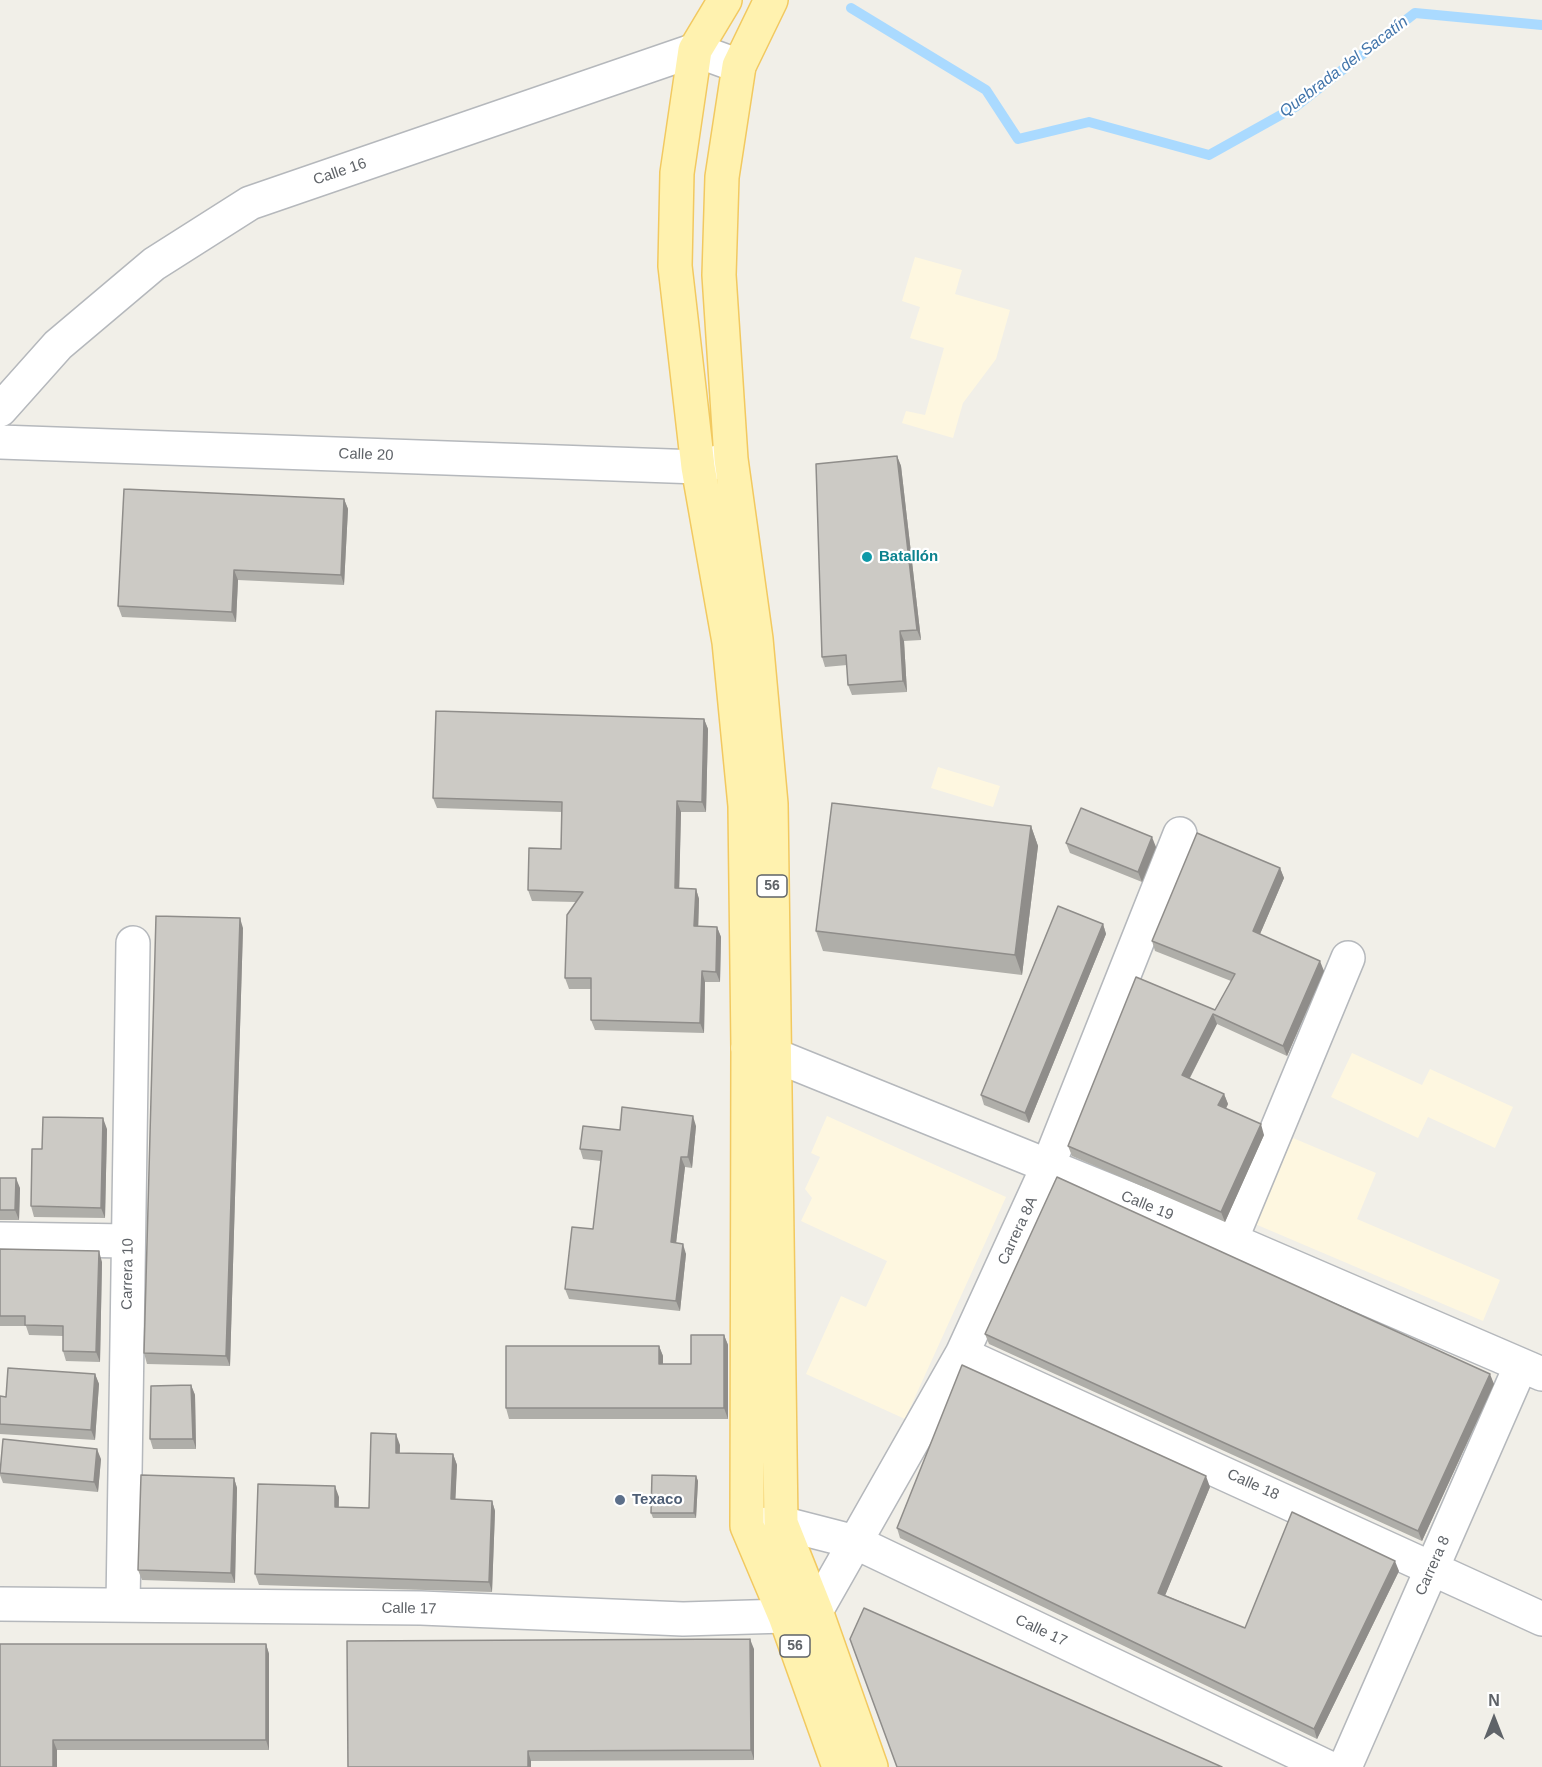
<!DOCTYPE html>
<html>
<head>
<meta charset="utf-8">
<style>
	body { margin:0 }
	#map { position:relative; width:1542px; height:1767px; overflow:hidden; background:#f1efe8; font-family:Helvetica,sans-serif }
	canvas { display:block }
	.north { position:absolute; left:1464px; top:1689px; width:60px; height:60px; -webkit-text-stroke:4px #fff; paint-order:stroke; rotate:0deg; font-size:16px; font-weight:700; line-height:24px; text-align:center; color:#5f6368 }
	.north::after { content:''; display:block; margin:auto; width:21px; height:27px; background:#5f6368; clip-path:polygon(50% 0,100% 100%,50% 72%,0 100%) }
</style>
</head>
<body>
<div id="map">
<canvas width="1542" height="1767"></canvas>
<div class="north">N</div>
</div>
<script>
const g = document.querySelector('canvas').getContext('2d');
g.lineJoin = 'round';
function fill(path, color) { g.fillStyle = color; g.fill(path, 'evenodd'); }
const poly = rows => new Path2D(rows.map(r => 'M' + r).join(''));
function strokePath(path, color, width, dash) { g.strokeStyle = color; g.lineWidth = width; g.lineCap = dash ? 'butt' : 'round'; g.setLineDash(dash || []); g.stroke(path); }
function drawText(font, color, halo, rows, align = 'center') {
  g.font = font + ' Helvetica,sans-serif'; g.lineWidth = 4.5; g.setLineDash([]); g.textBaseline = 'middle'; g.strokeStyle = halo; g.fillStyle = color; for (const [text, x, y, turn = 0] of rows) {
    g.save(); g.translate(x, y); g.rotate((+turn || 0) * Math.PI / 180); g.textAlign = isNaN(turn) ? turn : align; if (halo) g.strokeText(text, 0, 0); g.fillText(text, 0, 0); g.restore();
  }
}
const commercial = poly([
	[915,257,962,270,955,294,1010,310,996,359,963,403,953,438,902,423,906,411,925,415,944,348,910,338,920,307,902,301],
	[938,767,1000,786,993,807,931,788],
	[1352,1053,1422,1085,1430,1069,1513,1107,1495,1148,1428,1117,1418,1138,1331,1097],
	[827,1116,1006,1197,905,1419,806,1374,841,1296,866,1307,887,1261,801,1221,812,1198,805,1189,820,1157,811,1153],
	[1293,1138,1376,1173,1357,1219,1500,1280,1483,1321,1255,1224]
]);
const stream = poly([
	[851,8,986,90,1018,139,1089,122,1209,155,1295,107,1415,13,1542,25]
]);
const minor = poly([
	[0,410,58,345,154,264,250,203,695,50,739,66],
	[0,442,698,467,726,460],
	[748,1048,774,1055,1231,1240,1542,1374],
	[0,1239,128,1241],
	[1231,1240,1348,958],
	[962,1354,1542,1619],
	[758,1525,781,1523,855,1542,1327,1767],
	[0,1604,421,1608,683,1619,785,1616,816,1611,962,1354,1048,1166,1180,834],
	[123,1605,133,943],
	[1345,1767,1521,1365]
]);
const major = poly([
	[725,0,695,50,677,173,675,266,698,467,729,642,745,806,748,1048,747,1526,785,1616,839,1767],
	[771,0,739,66,722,177,719,275,731,459,756,639,771,804,781,1523,816,1611,871,1767]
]);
const wall = poly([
	[897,456,901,466,921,640,904,641,907,692,852,695,848,685,847,665,825,667,822,657],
	[344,499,348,509,344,585,238,580,236,622,122,617,118,606],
	[704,719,708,729,706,812,681,812,679,888,696,889,699,899,698,926,717,927,721,937,720,982,705,982,704,1033,595,1030,591,1020,591,989,569,989,565,978,576,902,532,901,528,890,561,849,562,812,437,808,433,798],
	[1031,826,1038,846,1022,975,823,951,816,931],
	[1066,843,1156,847,1142,882,1070,853],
	[1280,868,1284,878,1260,934,1324,971,1287,1056,1217,1024,1190,1078,1224,1094,1228,1104,1226,1109,1264,1135,1225,1222,1072,1156,1068,1146,1215,1010,1231,981,1155,951,1152,941],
	[1103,924,1106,934,1029,1123,984,1105,981,1095],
	[243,928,230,1366,147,1364,144,1353],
	[696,1126,692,1168,685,1167,676,1243,686,1254,680,1311,569,1299,565,1289,593,1229,601,1161,583,1159,580,1149,620,1130],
	[107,1129,105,1218,34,1217,31,1206],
	[0,1178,20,1188,19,1220,0,1220],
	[0,1249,102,1262,100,1362,66,1361,63,1351,63,1336,29,1335,26,1326,0,1326],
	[985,1334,1494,1384,1422,1541,989,1344],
	[724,1335,728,1345,728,1419,509,1419,506,1408,659,1346,663,1356,663,1364,691,1364],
	[95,1374,99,1384,95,1440,0,1434,0,1396,6,1397],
	[191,1385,195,1395,196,1449,153,1449,150,1439],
	[400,1445,400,1453,453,1454,457,1465,455,1499,492,1501,495,1511,492,1592,259,1585,255,1574,339,1497,339,1507,369,1508],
	[101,1459,98,1492,3,1483,0,1475,0,1467],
	[696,1476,698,1481,696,1518,653,1518,651,1513],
	[234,1478,237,1488,235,1583,142,1580,138,1570],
	[1210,1487,1165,1595,1245,1628,1399,1571,1317,1739,900,1538,897,1528],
	[0,1644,266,1644,269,1654,269,1750,57,1750,57,1767],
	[754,1649,754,1760,531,1761,348,1767]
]);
const shadedWall = poly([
	[897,456,901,466,921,640,917,630],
	[344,499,348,509,344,585,341,575],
	[234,570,238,580,236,622,232,612],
	[900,631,904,641,907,692,903,681],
	[704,719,708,729,706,812,702,802],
	[677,801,681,812,679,898,675,888],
	[1031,826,1038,846,1022,975,1015,955],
	[1152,837,1156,847,1142,882,1138,872],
	[1280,868,1284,878,1257,941,1253,931],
	[696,889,699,899,698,936,694,926],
	[240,918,243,928,230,1366,226,1356],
	[1103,924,1106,934,1029,1123,1025,1113],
	[717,927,721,937,720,982,716,972],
	[1320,961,1324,971,1287,1056,1283,1046],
	[702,971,705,982,704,1033,700,1023],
	[1213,1014,1217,1024,1186,1085,1182,1075],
	[1224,1094,1228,1104,1222,1116,1218,1105],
	[693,1116,696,1126,692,1168,688,1157],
	[103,1118,107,1129,105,1218,101,1208],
	[1261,1124,1264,1135,1225,1222,1221,1212],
	[681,1157,685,1167,675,1252,671,1242],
	[16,1178,20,1188,19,1220,15,1210],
	[683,1244,686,1254,680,1311,676,1301],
	[99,1251,102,1262,100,1362,96,1352],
	[724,1335,728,1345,728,1419,724,1408],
	[659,1346,663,1356,663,1374,659,1364],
	[95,1374,99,1384,95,1440,91,1430],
	[1490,1374,1494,1384,1422,1541,1418,1531],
	[191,1385,195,1395,196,1449,193,1439],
	[396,1434,400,1445,399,1463,396,1453],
	[97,1449,101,1459,98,1492,94,1482],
	[453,1454,457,1465,455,1510,451,1499],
	[696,1476,698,1481,696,1518,694,1513],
	[1206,1476,1210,1487,1162,1603,1158,1593],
	[234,1478,237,1488,235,1583,231,1573],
	[335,1486,339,1497,338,1517,335,1507],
	[492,1501,495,1511,492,1592,489,1582],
	[1395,1561,1399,1571,1317,1739,1314,1729],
	[750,1639,754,1649,754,1760,751,1750],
	[266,1644,269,1654,269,1750,266,1740],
	[53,1740,57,1750,57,1767,53,1767],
	[528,1751,531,1761,531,1767,528,1767]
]);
const building = poly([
	[897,456,917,630,900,631,903,681,848,685,846,655,822,657,816,464,897,456],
	[124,489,344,499,341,575,234,570,232,612,118,606,124,489],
	[436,711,704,719,702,802,677,801,675,888,696,889,694,926,717,927,716,972,702,971,700,1023,591,1020,591,978,565,978,567,915,583,892,528,890,529,848,561,849,562,802,433,798,436,711],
	[832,803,1031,826,1015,955,816,931,832,803],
	[1081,808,1152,837,1138,872,1066,843,1081,808],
	[1197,833,1280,868,1253,931,1320,961,1283,1046,1213,1014,1182,1075,1224,1094,1218,1105,1261,1124,1221,1212,1068,1146,1136,977,1215,1010,1235,974,1152,941,1197,833],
	[1058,906,1103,924,1025,1113,981,1095,1058,906],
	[156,916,240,918,226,1356,144,1353,156,916],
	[622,1107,693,1116,688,1157,681,1157,671,1242,683,1244,676,1301,565,1289,572,1227,593,1229,602,1151,580,1149,583,1126,620,1130,622,1107],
	[43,1117,103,1118,101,1208,31,1206,32,1149,42,1149,43,1117],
	[1057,1177,1490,1374,1418,1531,985,1334,1057,1177],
	[0,1178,16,1178,15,1210,0,1210,0,1178],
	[0,1249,99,1251,96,1352,63,1351,63,1326,25,1325,25,1316,0,1316,0,1249],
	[691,1335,724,1335,724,1408,506,1408,506,1346,659,1346,659,1364,691,1364,691,1335],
	[962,1365,1206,1476,1158,1593,1245,1628,1292,1512,1395,1561,1314,1729,897,1528,962,1365],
	[8,1368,95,1374,91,1430,0,1424,0,1396,6,1397,8,1368],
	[191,1385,193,1439,150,1439,151,1386,191,1385],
	[371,1433,396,1434,396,1453,453,1454,451,1499,492,1501,489,1582,255,1574,258,1484,335,1486,335,1507,369,1508,371,1433],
	[3,1439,97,1449,94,1482,0,1473,3,1439],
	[141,1475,234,1478,231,1573,138,1570,141,1475],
	[652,1475,696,1476,694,1513,651,1513,652,1475],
	[864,1608,1222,1767,897,1767,850,1639,864,1608],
	[750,1639,751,1750,528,1751,528,1767,348,1767,347,1641,750,1639],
	[0,1644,266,1644,266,1740,53,1740,53,1767,0,1767,0,1644]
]);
const markers = [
	[867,557,6,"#0f9aa8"],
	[620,1500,6,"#5c6f8a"]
];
const shields = [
	[772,886,30],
	[795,1646,30]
];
const shieldNames = [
	["56",772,886],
	["56",795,1646]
];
const streetNames = [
	["Calle 16",340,172,-19],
	["Calle 20",366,455,2],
	["Calle 19",1147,1206,22],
	["Carrera 8A",1018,1231,-65],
	["Carrera 10",128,1274,-89],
	["Calle 18",1253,1485,24],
	["Carrera 8",1433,1566,-66],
	["Calle 17",409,1609,1],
	["Calle 17",1041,1631,25]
];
const cultureNames = [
	["Batallón",879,557]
];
const serviceNames = [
	["Texaco",632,1500]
];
const waterNames = [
	["Quebrada del Sacatín",1344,67,-37]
];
fill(commercial, '#fef7e0');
strokePath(stream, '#aadaff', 10);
strokePath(minor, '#b5b8bc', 36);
strokePath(major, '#f2c960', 36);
strokePath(minor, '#fff', 33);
strokePath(major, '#fff2af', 33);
fill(wall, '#afaea9');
fill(shadedWall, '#8f8d8a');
fill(building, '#cccac5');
strokePath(building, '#8f8d8a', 1.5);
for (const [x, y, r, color] of markers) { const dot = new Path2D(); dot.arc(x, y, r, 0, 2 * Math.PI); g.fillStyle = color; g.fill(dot); strokePath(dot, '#fff', 2); }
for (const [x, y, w] of shields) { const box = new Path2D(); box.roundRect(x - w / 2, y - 11, w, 22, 4.5); g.fillStyle = '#fff'; g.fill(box); strokePath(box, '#5f6368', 1.5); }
drawText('bold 14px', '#5f6368', null, shieldNames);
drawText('15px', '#5f6368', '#fff', streetNames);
drawText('bold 15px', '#0d838f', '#fff', cultureNames, 'left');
drawText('bold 15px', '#4e5e75', '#fff', serviceNames, 'left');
drawText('italic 16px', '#4174aa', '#fff', waterNames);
</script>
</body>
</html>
